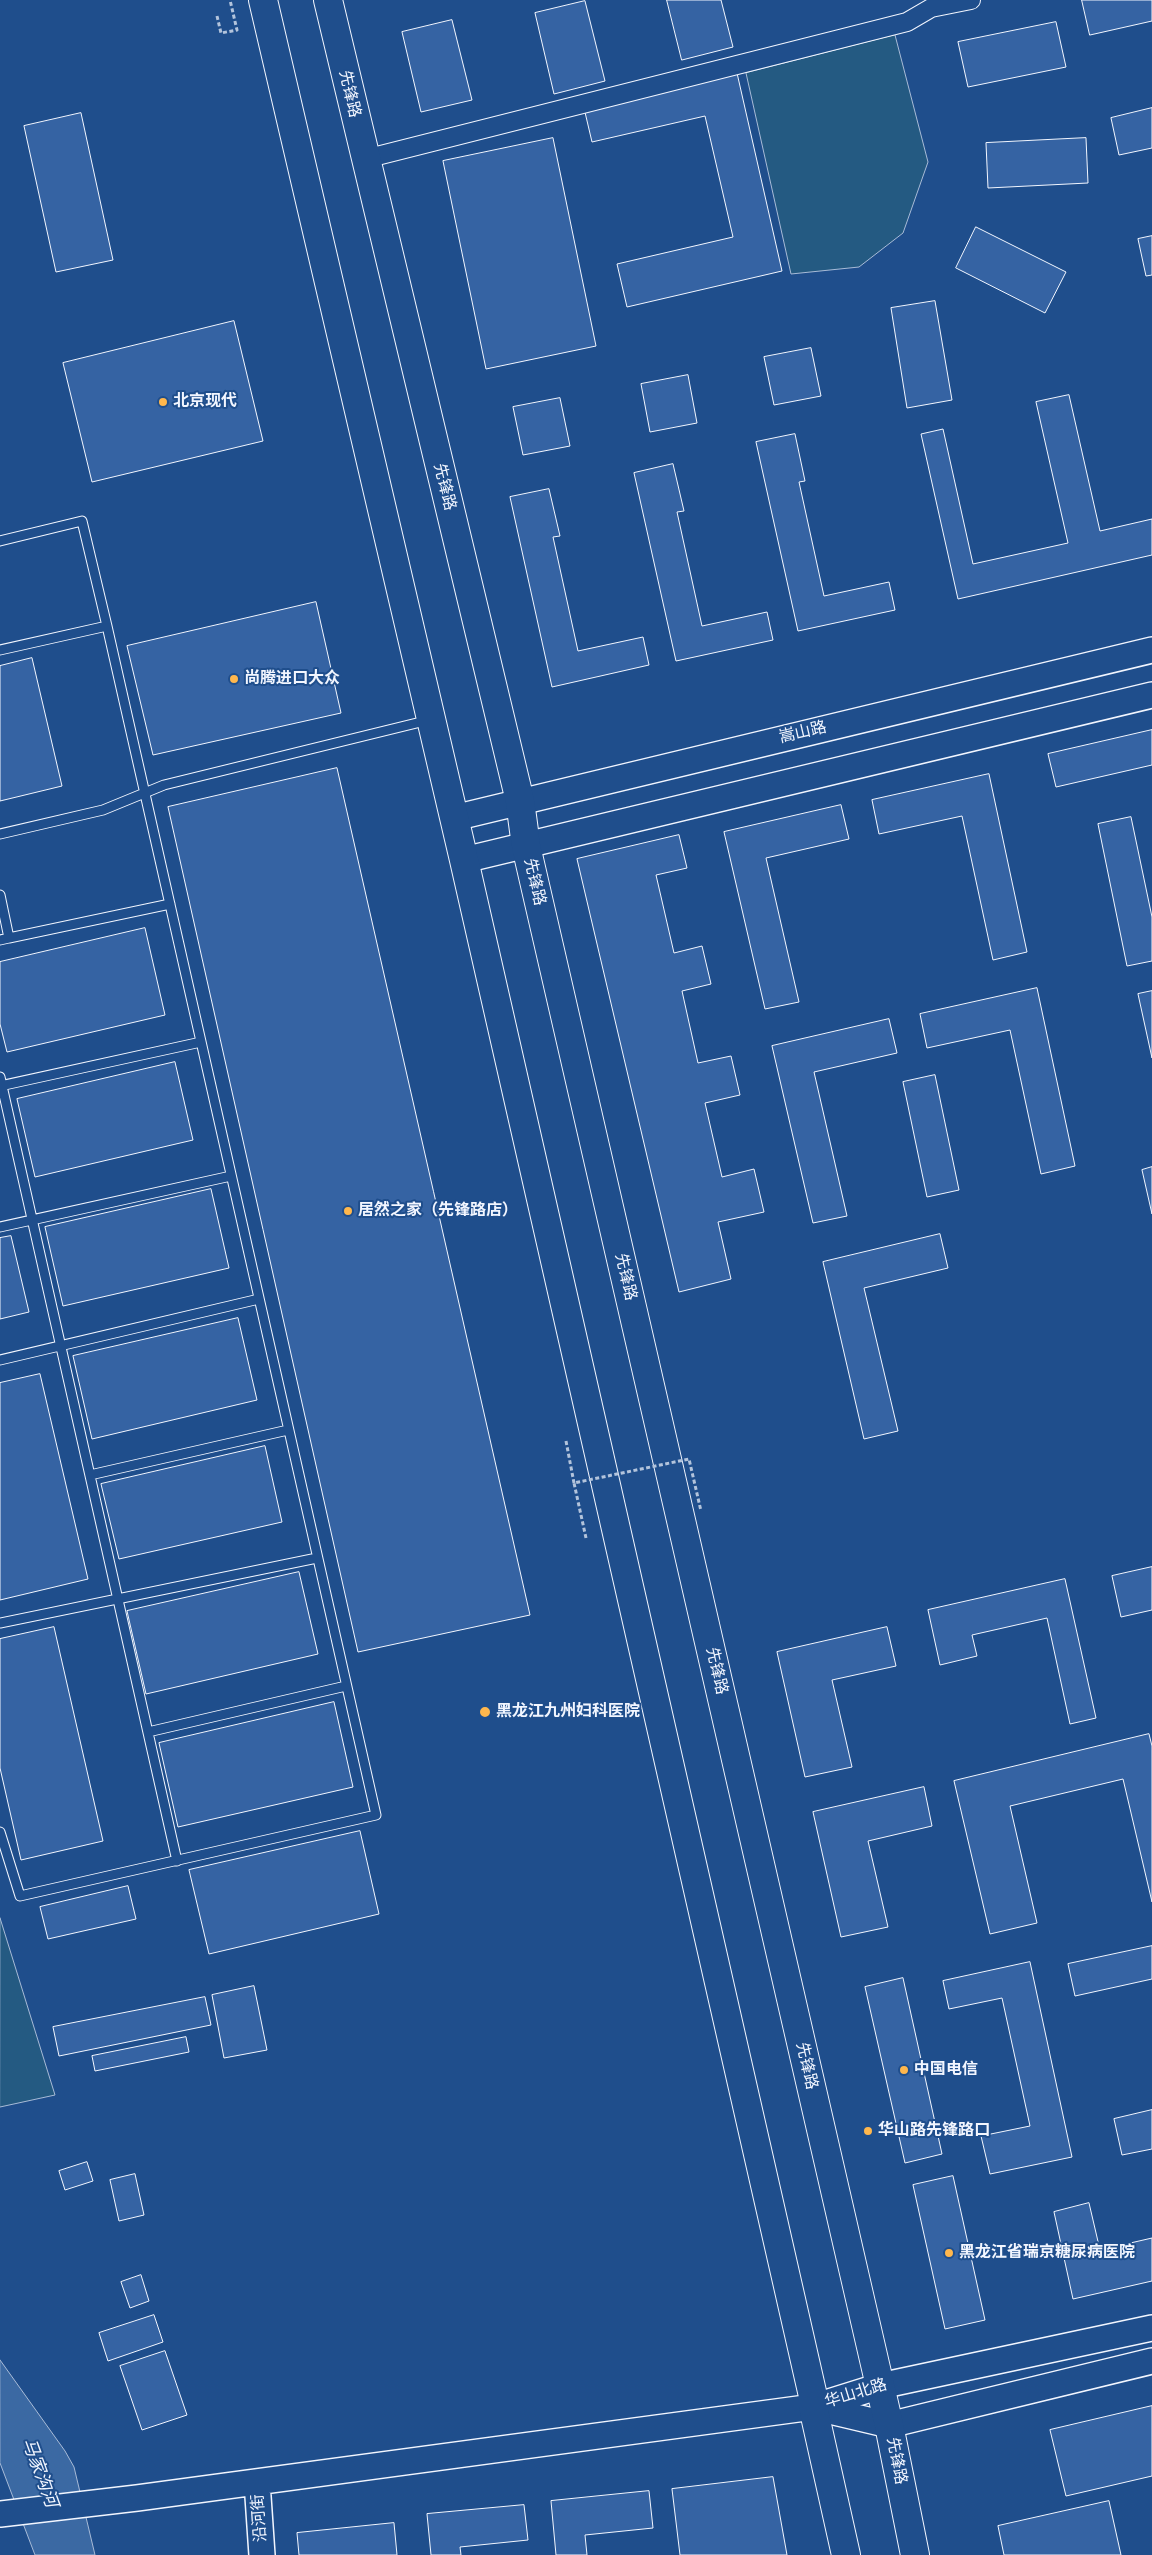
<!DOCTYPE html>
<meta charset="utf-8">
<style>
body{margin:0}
canvas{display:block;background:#1f4e8c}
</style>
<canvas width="1152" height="2555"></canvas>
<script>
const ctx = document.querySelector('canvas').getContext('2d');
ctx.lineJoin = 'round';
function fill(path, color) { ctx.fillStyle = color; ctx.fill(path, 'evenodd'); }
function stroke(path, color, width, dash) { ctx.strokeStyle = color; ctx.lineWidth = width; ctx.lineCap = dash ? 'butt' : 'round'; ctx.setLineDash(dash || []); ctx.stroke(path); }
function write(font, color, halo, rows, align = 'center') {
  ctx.font = font + ' "Sofia Sans Condensed","Noto Sans SC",sans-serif'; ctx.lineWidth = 4; ctx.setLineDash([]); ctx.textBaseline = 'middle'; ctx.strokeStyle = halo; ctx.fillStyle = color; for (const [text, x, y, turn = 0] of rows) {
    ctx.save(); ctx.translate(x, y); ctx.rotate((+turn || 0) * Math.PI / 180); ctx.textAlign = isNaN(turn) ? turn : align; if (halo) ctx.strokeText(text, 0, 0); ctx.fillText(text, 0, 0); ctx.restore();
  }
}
const green = new Path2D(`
 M895,35L928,162L903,233L859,267L791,274L746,73Z
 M0,1918L55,2095L0,2107Z`);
fill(green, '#245a82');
stroke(green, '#a8bbd7', 1);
const water = new Path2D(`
 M0,2360L65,2451L74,2467L95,2555H35L0,2463Z`);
fill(water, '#3b69a3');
stroke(water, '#a8bbd7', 1);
const building = new Path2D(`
 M667,0H721L733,47L682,60Z
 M1082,0H1152V21L1090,35Z
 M585,1L605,81L554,94L535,13Z
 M452,20L472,100L421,112L402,32Z
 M1056,22L1066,67L968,87L958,42Z
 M737,73L782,271L627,307L617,264L733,237L705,116L592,142L584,108Z
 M1152,108V148L1119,155L1111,118Z
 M81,113L113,260L56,272L24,126Z
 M553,138L596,346L486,369L443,161Z
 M1086,138L1088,183L988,188L986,143Z
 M976,227L1066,272L1045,313L956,268Z
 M1152,236V275L1146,276L1138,239Z
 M935,301L952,400L907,408L891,308Z
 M234,321L263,441L92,482L63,363Z
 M811,348L821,396L774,405L764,357Z
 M688,375L697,423L650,432L641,384Z
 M1069,395L1100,531L1152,519V555L958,599L921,434L943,429L973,564L1068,543L1036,402Z
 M560,398L570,446L523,455L513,407Z
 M795,434L805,481L799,482L824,596L889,582L895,610L798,631L756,442Z
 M673,464L684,511L677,512L702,626L767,612L773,640L676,661L634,473Z
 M549,489L560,536L553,537L578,651L643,637L649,665L552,687L510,497Z
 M316,602L341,713L153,755L127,646Z
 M32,658L62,786L0,801V666Z
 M1152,730V765L1056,787L1048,754Z
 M337,768L530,1615L358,1652L168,807Z
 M989,774L1027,952L993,960L962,816L879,834L872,800Z
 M841,805L849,839L766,858L799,1002L765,1009L724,832Z
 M1131,817L1152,917V961L1127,966L1098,824Z
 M679,835L687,868L656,875L674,953L702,946L711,984L682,991L698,1063L731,1056L740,1095L705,1103L722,1177L754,1169L764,1212L718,1222L731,1279L679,1292L577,859Z
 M145,928L165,1015L7,1052L0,1024V962Z
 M1037,988L1075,1166L1041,1174L1010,1030L927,1048L920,1014Z
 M1152,991V1058L1138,994Z
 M889,1019L897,1053L814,1072L847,1216L813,1223L772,1046Z
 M175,1062L193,1140L35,1177L17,1099Z
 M935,1075L959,1190L927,1197L903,1082Z
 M1152,1167V1214L1142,1170Z
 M211,1189L229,1268L63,1306L45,1227Z
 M940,1234L948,1268L864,1288L898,1431L864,1439L823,1262Z
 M11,1236L29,1312L0,1319V1238Z
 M238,1318L257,1400L92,1439L73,1356Z
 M40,1374L88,1579L0,1600V1383Z
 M265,1446L282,1522L119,1559L101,1484Z
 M1152,1567V1610L1121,1617L1112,1576Z
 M299,1572L318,1654L146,1694L127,1611Z
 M1065,1579L1096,1718L1070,1724L1047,1618L972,1635L977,1656L940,1665L928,1610Z
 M54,1627L103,1841L21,1860L0,1768V1639Z
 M887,1627L896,1666L832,1680L852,1767L805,1777L777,1652Z
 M334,1702L353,1787L178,1827L159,1743Z
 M1149,1734L1152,1746V1902L1123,1779L1010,1806L1037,1923L990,1934L954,1781Z
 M924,1787L932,1826L868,1841L888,1927L841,1937L813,1812Z
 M360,1831L379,1914L209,1954L189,1870Z
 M128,1886L136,1919L48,1939L40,1907Z
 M1152,1946V1979L1075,1996L1068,1964Z
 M1030,1962L1072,2157L990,2174L981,2136L1030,2126L1002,1998L949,2009L943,1981Z
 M903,1978L942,2154L905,2163L865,1987Z
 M254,1986L267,2050L224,2058L212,1995Z
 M205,1997L211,2025L59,2056L53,2027Z
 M186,2037L189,2052L95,2071L92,2056Z
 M1152,2110V2149L1122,2155L1114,2119Z
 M87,2162L93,2181L65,2190L59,2171Z
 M135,2174L144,2215L119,2221L110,2180Z
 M953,2176L985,2320L945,2329L913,2185Z
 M1089,2203L1100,2250L1152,2238V2281L1073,2299L1054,2212Z
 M141,2275L149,2301L130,2308L121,2282Z
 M154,2315L163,2342L108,2361L99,2333Z
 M165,2351L187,2415L142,2430L120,2366Z
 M1152,2406V2476L1066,2496L1050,2430Z
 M773,2477L787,2555H680L672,2489Z
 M649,2491L653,2528L585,2535L587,2555H556L551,2501Z
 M1109,2501L1121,2555H1004L998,2526Z
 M524,2505L528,2540L460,2547L461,2555H431L427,2514Z
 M394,2523L397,2555H299L297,2533Z`);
fill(building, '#3563a3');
stroke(building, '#f2f6ff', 1);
const lane = new Path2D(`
 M0,541L82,521L107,626L376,1815L20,1896L0,1832
 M0,650L107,626
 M0,834L103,810L164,785L429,720
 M0,895L9,938L0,940
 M9,938L170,904
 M0,1077L177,1861
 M0,1086L201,1042
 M0,1227L231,1176
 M0,1360L259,1299
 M90,1475L288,1430
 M0,1623L317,1558
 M148,1732L346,1686`);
const street = new Path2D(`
 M365,159L907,22L931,8L971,0`);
const secondary = new Path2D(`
 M454,818L1152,650
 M464,860L1152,695
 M813,2407L889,2425L1152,2361
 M257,2482L262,2555
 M0,2514L137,2498L813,2407L880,2386L1152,2328`);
const primary = new Path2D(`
 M263,0L464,860L813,2396V2407L846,2555
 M328,0L520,801L526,846L889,2425L915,2555`);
stroke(lane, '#f2f6ff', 11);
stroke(street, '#f2f6ff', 20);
stroke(secondary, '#f2f6ff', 28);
stroke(primary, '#f2f6ff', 30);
stroke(new Path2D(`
 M217,16L221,33L237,30L230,0
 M566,1441L574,1483`), '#b3c4dc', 3, [4, 2.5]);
stroke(lane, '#1f4e8c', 9);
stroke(street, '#1f4e8c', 18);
stroke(secondary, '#1f4e8c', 25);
stroke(primary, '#1f4e8c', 28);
stroke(new Path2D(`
 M586,1538L574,1483L689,1459L701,1511`), '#b3c4dc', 3, [4, 2.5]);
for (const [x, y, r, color] of [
 [163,402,5,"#ffb74d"],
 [234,679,5,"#ffb74d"],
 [348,1211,5,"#ffb74d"],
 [485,1712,6,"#ffb74d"],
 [904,2070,5,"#ffb74d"],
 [868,2131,5,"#ffb74d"],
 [949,2253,5,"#ffb74d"]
]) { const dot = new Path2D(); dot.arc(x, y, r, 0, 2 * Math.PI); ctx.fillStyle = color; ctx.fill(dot); stroke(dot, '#1f4e8c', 2); }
write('16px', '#f2f6ff', '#1f4e8c', [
 ["先锋路",349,94,77],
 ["先锋路",444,487,76],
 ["嵩山路",803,733,-13],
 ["先锋路",534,882,77],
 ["先锋路",625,1277,77],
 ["先锋路",716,1671,77],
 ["先锋路",806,2066,77],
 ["华山北路",856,2394,-17],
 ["先锋路",896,2461,79],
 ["沿河街",260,2518,-94]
]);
write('bold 16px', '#f2f6ff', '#1f4e8c', [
 ["北京现代",173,402],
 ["尚腾进口大众",244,679],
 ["居然之家（先锋路店）",358,1211],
 ["黑龙江九州妇科医院",496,1712],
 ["中国电信",914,2070],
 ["华山路先锋路口",878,2131],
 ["黑龙江省瑞京糖尿病医院",959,2253]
], 'left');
write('italic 18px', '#f2f6ff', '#1f4e8c', [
 ["马家沟河",39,2473,70]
]);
</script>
